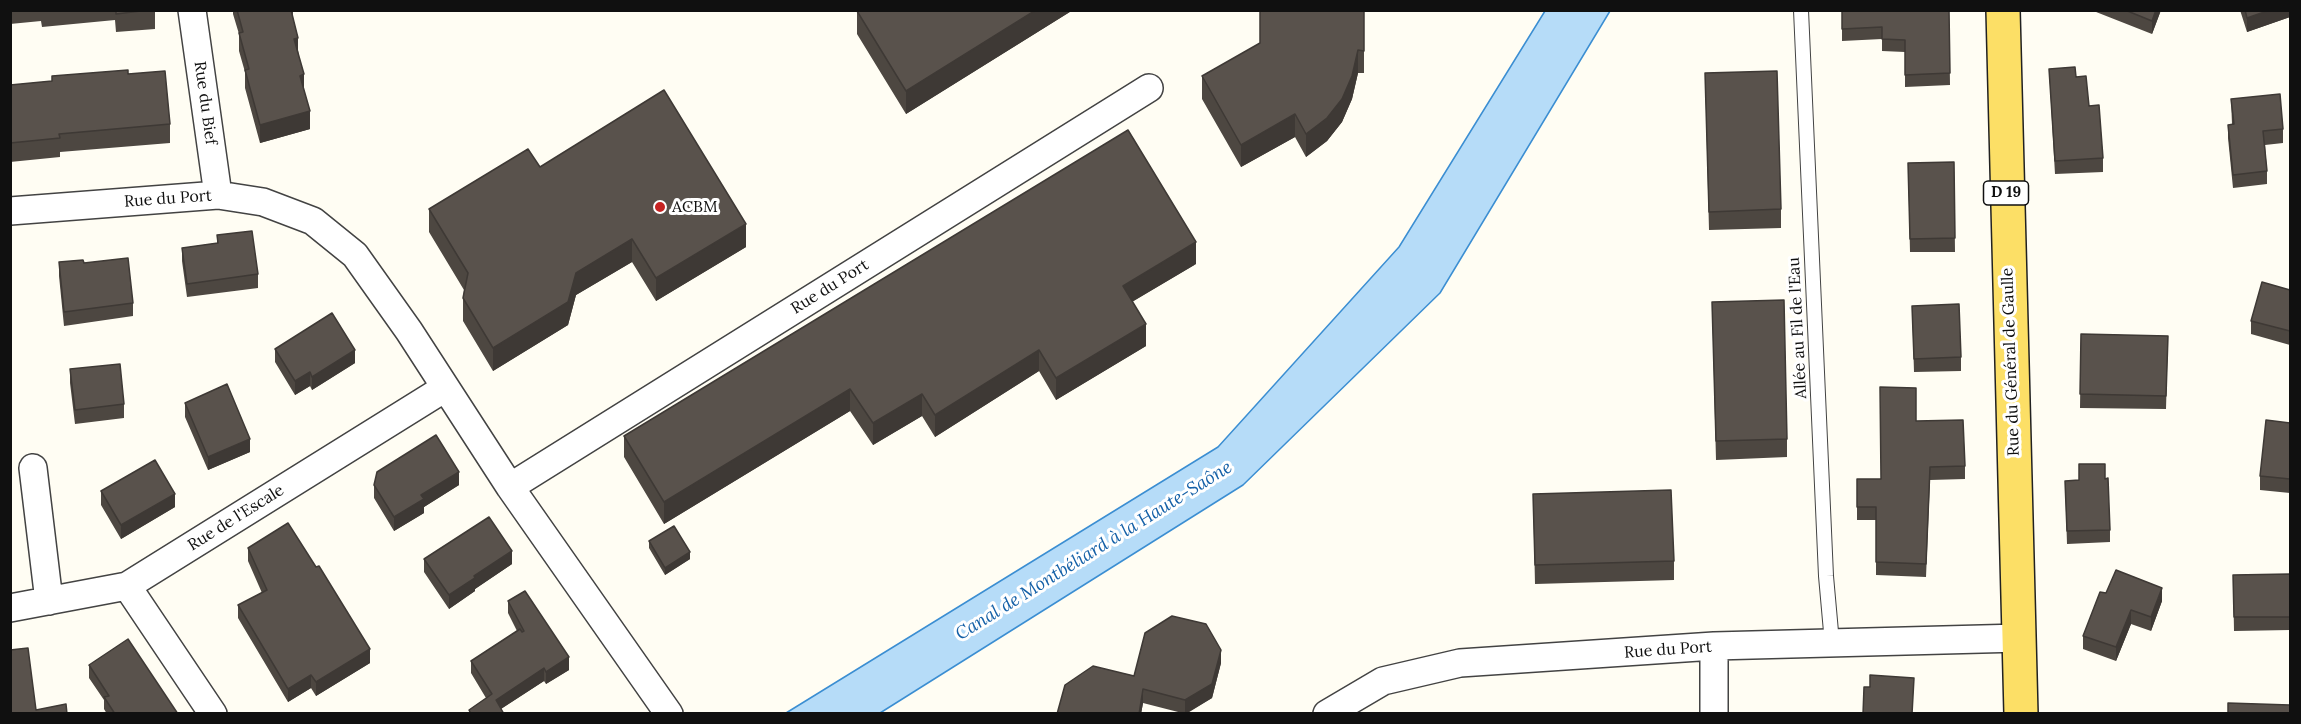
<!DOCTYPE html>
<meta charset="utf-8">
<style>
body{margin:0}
#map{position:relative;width:2301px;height:724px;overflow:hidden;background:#fffdf3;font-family:Lora,serif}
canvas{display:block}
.frame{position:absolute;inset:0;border:12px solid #101010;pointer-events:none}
</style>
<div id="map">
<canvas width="2301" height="724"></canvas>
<div class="frame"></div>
</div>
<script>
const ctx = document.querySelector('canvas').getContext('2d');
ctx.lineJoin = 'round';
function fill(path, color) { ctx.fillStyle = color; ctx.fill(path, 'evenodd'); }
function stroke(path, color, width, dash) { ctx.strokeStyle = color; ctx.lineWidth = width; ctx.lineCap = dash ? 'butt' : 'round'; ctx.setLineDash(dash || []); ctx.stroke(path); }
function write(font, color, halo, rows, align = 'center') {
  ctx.font = font + ' Lora,serif'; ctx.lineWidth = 6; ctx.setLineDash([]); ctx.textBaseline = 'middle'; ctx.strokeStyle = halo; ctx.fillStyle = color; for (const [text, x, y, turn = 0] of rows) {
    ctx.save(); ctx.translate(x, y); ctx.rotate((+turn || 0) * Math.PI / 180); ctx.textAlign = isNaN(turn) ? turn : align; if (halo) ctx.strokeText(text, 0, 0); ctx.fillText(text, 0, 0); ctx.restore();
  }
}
const water = new Path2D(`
 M1545,11H1610L1440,293L1243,485L880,713H786L1218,447L1399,247Z`);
fill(water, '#b6dcf8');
stroke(water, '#3b8ed2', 1.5);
const lane = new Path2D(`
 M1801,10L1826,576L1832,643`);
const street = new Path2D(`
 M192,10L218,195
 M10,211L218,195L263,202L313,221L355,255L409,331L510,487L669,714
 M33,468L49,601
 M510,487L1149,88
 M127,586L213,714
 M10,608L127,586L445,388
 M1327,714L1383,681L1460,663L1714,646L2020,638
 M1714,714V646`);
const primary = new Path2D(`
 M2003,10L2021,714`);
stroke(lane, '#434343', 16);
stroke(street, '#434343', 30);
stroke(primary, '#212121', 36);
stroke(lane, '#fff', 14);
stroke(street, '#fff', 27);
stroke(primary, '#fcdf66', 33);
fill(new Path2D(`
 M10,10H155V29L116,32L115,20L42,27L41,21L10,24Z
 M233,10H293V17L310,129L260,143L245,88V72L239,51V34L233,14Z
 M858,10H1073L906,114L857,34V11Z
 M1364,10V73H1358L1352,99L1342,122L1327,141L1306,157L1295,137L1241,167L1202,99V76Z
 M1842,10H1949L1950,85L1905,87V52L1882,51V39L1842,41Z
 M2091,10H2161L2152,34Z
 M2240,10H2290V17L2247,32Z
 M2049,69L2076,77L2103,158V172L2055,174Z
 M1705,73L1781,209V228L1709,230Z
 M128,74L170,124V143L60,152V157L10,162V85Z
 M2231,99L2283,129V143L2265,145L2267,171V184L2233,188L2228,138V125L2232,124Z
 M1954,162L1955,252H1910L1908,163Z
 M540,167L746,247L656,301L632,262L576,295L568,325L493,371L463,321V298L464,290L429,232V209Z
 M217,235L258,274V288L187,297L182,261V248L217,243Z
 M59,262L84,263L133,303V316L64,326L59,276Z
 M1196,264L1132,302L1146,346L1056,400L1039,371L935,437L922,416L873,445L850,411L664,524L624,457V436Z
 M2290,290V345L2251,334V321Z
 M1712,302L1787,439V457L1716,460Z
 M1912,306L1961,357V371L1914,372Z
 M2081,334L2168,336L2166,409L2080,408Z
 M275,349L355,363L312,390L310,386L295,395L275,362Z
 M70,369L124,404V418L75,424L70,383Z
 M185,403L250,452L208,470L185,417Z
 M1916,421L1965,466V479L1930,480L1926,577L1876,575V520H1857V479H1881Z
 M2290,423V493L2260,490V476Z
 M2105,479L2110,530V542L2067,544L2065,481Z
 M374,485H459L424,507V513L394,531L374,498Z
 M101,491L175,507L121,539L101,505Z
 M1533,494L1674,561V580L1535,584Z
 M649,541L690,559L665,575L649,548Z
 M248,548L370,663L316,696L311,688L288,702L238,618V605L262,593L248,561Z
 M424,559L512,564L475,589V591L449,609L424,572Z
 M2290,574V630L2234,631L2233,575Z
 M2106,593L2162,601L2151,631L2131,624L2116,661L2083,649V636Z
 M508,601L569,670L546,684L544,681L501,709L504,714H469V710L486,698L471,673V661L517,631L508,613Z
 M1221,663L1212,698L1186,714L1143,703L1141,714H1057L1134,676Z
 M89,665L178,714H107L104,709V700L89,678Z`), '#4d4741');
fill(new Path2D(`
 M1036,10H1073L906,114V91Z
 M2156,10H2161L2152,34V21Z
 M2270,10H2290V17L2247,32V18Z
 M298,38V55L294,39Z
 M1358,50V73L1352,99L1342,122L1327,141L1306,157V134Z
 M304,74V92L300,76Z
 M310,111V129L260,143V125Z
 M1295,114V137L1241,167V145Z
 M746,224V247L656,301V278Z
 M632,239V262L576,295L568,325L493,371V348L576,273Z
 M1196,242V264L1123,307V286Z
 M1146,324V346L1056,400V378Z
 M355,350V363L312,390V377Z
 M1039,350V371L935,437V415Z
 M310,372V386L295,395V381Z
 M850,389V411L664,524V502Z
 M922,394V416L873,445V423Z
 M250,439V452L208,470V457Z
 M459,472V485L424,507V513L394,531V517L421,495Z
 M175,494V507L121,539V525Z
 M512,551V564L475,589V591L449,609V595L474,576Z
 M690,552V559L665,575V568Z
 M2162,588V601L2151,631V617Z
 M2131,610V624L2116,661V647Z
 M370,649V663L316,696V682Z
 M1221,650V663L1212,698L1185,714V700Z
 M569,657V670L546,684V672Z
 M544,668V681L496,712V700Z
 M311,675V688L288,702V689Z
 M1143,689V703L1141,714H1139Z`), '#3e3935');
const building = new Path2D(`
 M116,10H149L116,14Z
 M237,10H291L298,38L294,39L304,74L300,76L310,111L260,125L245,70L249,69L239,33L243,32Z
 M858,10H1036L906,91L857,11Z
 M1260,10H1364V51L1358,50L1352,76L1342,99L1327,118L1306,134L1295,114L1241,145L1202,76L1260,43Z
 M1842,10H1949L1950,73L1905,75V40L1882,39V27L1842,29Z
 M2125,10H2156L2152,21Z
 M2245,10H2270L2247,18Z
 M2075,67L2076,77L2086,76L2089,106L2099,105L2103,158L2055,161L2049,69Z
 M128,70V74L165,71L170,124L59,134L60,138L10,143V85L52,81V76Z
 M1777,71L1781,209L1709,212L1705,73Z
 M664,90L746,224L656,278L632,239L576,273L568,302L493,348L463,298L468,273L429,209L528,149L540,167Z
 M2280,94L2283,129L2263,131L2267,171L2233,175L2228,125L2234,124L2231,99Z
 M1128,130L1196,242L1123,286L1146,324L1056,378L1039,350L935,415L922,394L873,423L850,389L664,502L624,436Z
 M1954,162L1955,238L1910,239L1908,163Z
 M252,231L258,274L187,284L182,248L218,243L217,235Z
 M128,258L133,303L64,312L59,262L83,260L84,263Z
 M2262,282L2290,290V331L2251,321Z
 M1784,300L1787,439L1716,441L1712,302Z
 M1959,304L1961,357L1914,359L1912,306Z
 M332,313L355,350L312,377L310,372L295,381L275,349Z
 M2081,334L2168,336L2166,396L2080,394Z
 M120,364L124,404L75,410L70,369Z
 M227,384L250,439L208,457L185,403Z
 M1880,387L1916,388V421L1963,420L1965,466L1930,467L1926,564L1876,562V507H1857V479H1881Z
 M2266,420L2290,423V479L2260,476Z
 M436,435L459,472L421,495L424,499L394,517L374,485L377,472Z
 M155,460L175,494L121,525L101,491Z
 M2079,464H2105V479L2108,478L2110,530L2067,531L2065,481L2079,480Z
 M1671,490L1674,561L1535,565L1533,494Z
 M489,517L512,551L474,576L475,578L449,595L424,559Z
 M288,523L316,567L319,566L370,649L316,682L311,675L288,689L238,605L267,590L248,548Z
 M674,526L690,552L665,568L649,541Z
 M2116,570L2162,588L2151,617L2131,610L2116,647L2083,636L2100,592L2106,593Z
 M2290,574V617H2234L2233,575Z
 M525,591L569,657L546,672L544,668L496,700L504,714H471L469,710L492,694L471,661L520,629L522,632L524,631L508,601Z
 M1172,616L1206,624L1221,650L1212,684L1185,700L1143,689L1139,714H1057L1065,685L1093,666L1134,676L1145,633Z
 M128,639L178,714H115L104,697L109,696L89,665Z
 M28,648L36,710L66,704L67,714H10V650Z
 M1870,675L1914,678L1912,714H1863L1864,687H1870Z
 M2228,703L2290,705V714H2228Z`);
fill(building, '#59524c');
stroke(building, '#3e3935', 1.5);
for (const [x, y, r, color] of [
 [660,207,6,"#c62322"]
]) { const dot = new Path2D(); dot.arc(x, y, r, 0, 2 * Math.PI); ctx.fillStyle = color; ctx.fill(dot); stroke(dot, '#fff', 2); }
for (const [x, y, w] of [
 [2006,193,45]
]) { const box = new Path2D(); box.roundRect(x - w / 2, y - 12, w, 24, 4.5); ctx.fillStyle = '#fff'; ctx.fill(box); stroke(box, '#101010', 1.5); }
write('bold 15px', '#101010', null, [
 ["D 19",2006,193]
]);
write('16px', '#101010', '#fff', [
 ["Rue du Bief",205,103,82],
 ["Rue du Port",168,199,-4],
 ["Rue du Port",830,287,-32],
 ["Allée au Fil de l'Eau",1798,328,-93],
 ["Rue du Général de Gaulle",2011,362,-92],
 ["Rue de l'Escale",236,518,-32],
 ["Rue du Port",1668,650,-4]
]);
write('16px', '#101010', '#fff', [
 ["ACBM",672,207]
], 'left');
write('italic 18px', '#1460a7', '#fff', [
 ["Canal de Montbéliard à la Haute-Saône",1094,551,-32]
]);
</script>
